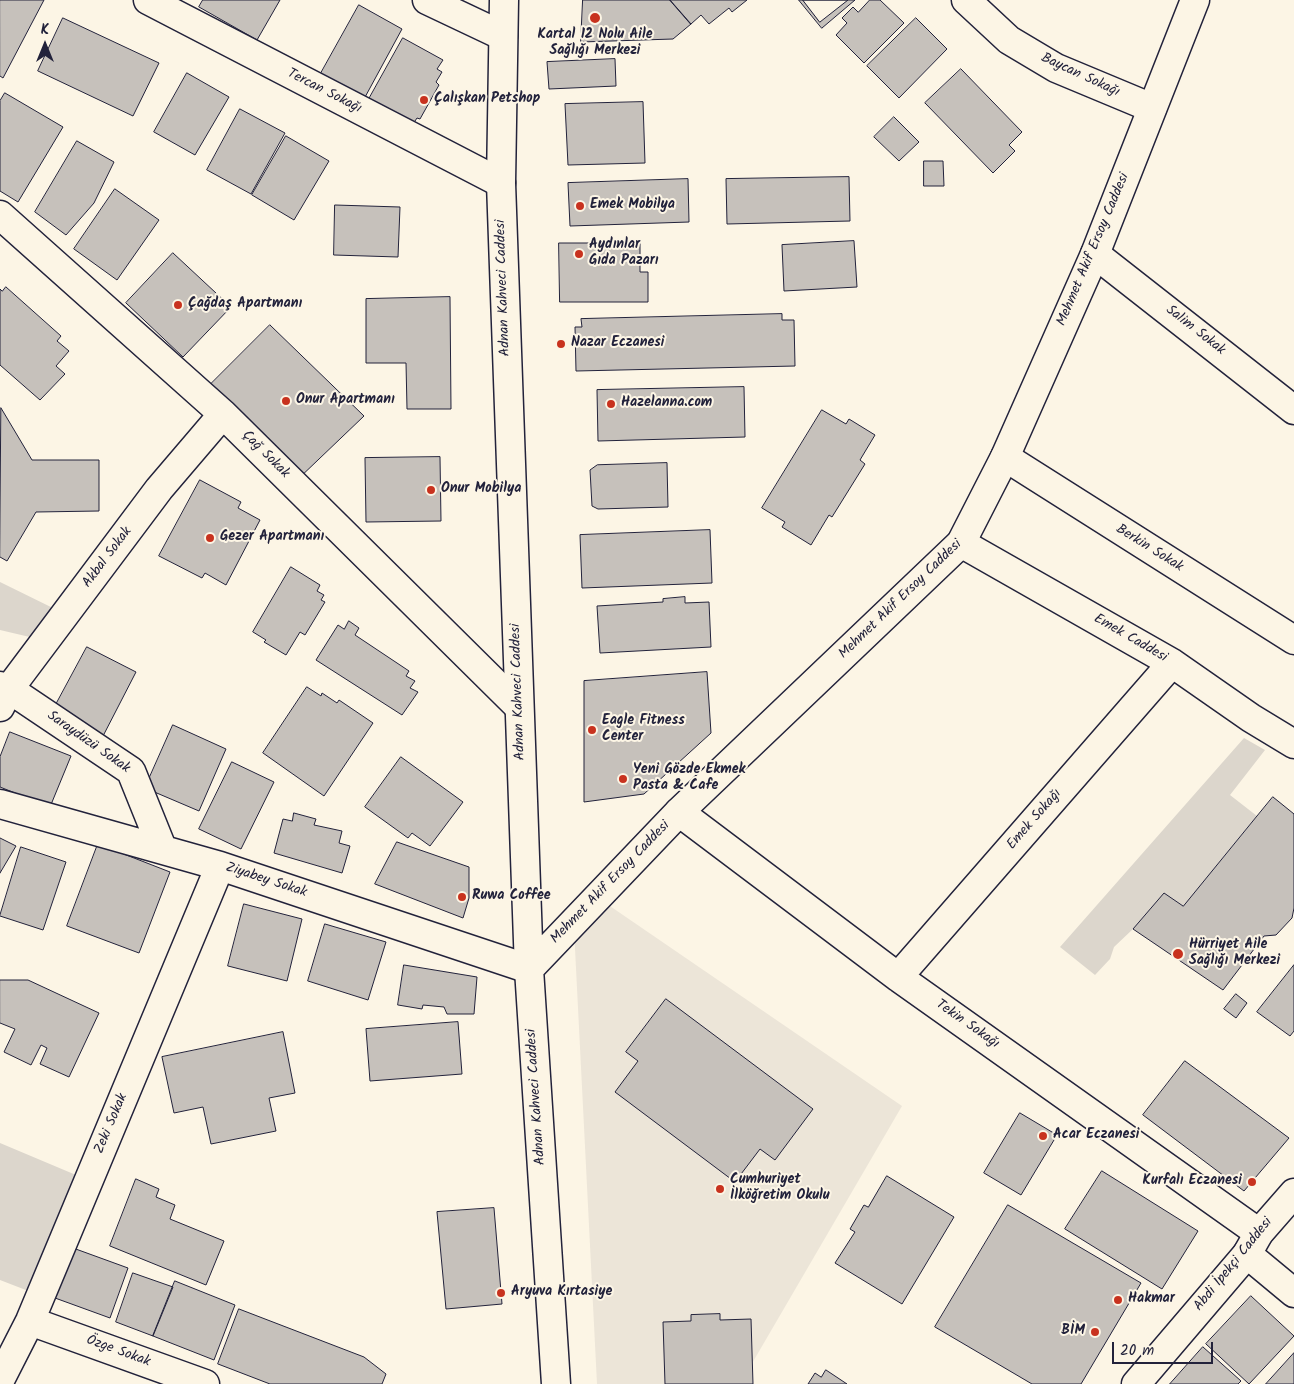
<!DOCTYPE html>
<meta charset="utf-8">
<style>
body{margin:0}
#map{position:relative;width:1294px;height:1384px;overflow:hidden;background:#fcf5e5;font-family:Kalam,sans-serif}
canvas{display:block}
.north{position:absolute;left:20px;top:20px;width:50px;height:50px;-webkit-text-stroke:4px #fcf5e5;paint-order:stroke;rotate:0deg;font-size:14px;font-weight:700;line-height:20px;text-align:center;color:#22223b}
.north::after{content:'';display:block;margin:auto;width:18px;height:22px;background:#22223b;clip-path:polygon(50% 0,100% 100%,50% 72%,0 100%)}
.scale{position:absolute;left:1112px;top:1342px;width:101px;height:22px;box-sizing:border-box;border:2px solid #22223b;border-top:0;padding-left:6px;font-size:15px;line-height:18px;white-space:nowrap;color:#22223b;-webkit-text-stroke:4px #fcf5e5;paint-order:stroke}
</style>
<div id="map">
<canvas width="1294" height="1384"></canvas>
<div class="north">K</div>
<div class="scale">20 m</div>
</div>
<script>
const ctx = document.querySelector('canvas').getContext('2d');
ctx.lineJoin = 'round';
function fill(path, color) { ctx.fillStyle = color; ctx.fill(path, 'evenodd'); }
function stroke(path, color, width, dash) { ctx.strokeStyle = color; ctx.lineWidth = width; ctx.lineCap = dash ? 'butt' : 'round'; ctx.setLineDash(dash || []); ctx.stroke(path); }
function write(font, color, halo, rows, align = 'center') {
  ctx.font = font + ' Kalam,sans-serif'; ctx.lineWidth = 4; ctx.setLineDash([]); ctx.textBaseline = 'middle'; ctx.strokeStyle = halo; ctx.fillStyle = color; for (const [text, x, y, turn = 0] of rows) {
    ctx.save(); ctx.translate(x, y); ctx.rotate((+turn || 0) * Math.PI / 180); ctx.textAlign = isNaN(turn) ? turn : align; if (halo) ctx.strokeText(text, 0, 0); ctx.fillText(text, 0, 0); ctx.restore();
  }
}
fill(new Path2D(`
 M604,902L902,1106L740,1384H597L573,909Z`), '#ece5d8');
fill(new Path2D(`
 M0,582L59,611L34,638L0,630Z
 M1244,738L1265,750L1230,795L1257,816L1183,906L1164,894L1133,929L1114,947L1110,959L1095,975L1060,947Z
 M0,1143L76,1175L31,1292L0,1280Z`), '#dcd6cc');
const building = new Path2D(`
 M0,0H44L3,78L0,76Z
 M203,0H280L257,40L199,7Z
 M583,0H670L691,24L673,39L581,42Z
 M670,0H747L732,12L729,8L709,24L701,15L691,24Z
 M799,0H855L822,28Z
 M803,0H848L820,22Z
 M870,0H880L904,23L864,63L836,35L847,23L842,18L853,7L858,12Z
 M359,5L402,29L364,99L320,75Z
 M63,18L159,63L133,116L38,71Z
 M916,18L947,49L899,98L867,66Z
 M403,38L443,60L437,69L442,72L436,82L439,85L420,119L417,118L413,124L369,99Z
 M615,59L616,86L549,89L547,62Z
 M961,69L1022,132L1009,145L1015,151L993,173L925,103Z
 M187,73L229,97L195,155L154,132Z
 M5,93L63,127L18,202L0,191V101Z
 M643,102L645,163L568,165L565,104Z
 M240,109L285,133L251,194L207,170Z
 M894,117L919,142L899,161L874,137Z
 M286,136L329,161L294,220L252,195Z
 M77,141L114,162L94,203L66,235L35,212Z
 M924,161H943L944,186H924Z
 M849,177L850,221L727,224L726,179Z
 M688,179L689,222L570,226L568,183Z
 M115,189L159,220L117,280L74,249Z
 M335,205L400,207L398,257L334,255Z
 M854,241L857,287L784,291L782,245Z
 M559,243H640V272H648V302H560Z
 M173,253L231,307L183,357L126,303Z
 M6,287L61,336L57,341L69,351L56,366L65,374L40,400L0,365V289L2,291Z
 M450,297L451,409H407L406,363H366V299Z
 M782,314V320H794L795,366L576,371L575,327H582L581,319Z
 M270,325L364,416L296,481L209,386Z
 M744,387L745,437L598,441L597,390Z
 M1,408L32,460H99V511L36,512L7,561L0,557Z
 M822,410L846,424L849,419L875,435L860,460L865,464L832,517L829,515L811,545L782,527L785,522L762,508Z
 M440,457L441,521L366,522L365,458Z
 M667,463L668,507L598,509L592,506L590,470L597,465Z
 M200,480L241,502L238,508L260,520L226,585L205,573L202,578L159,556Z
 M710,530L712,583L582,588L580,535Z
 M291,567L320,585L317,591L324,595L321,600L325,602L305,635L300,632L286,655L264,642L266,640L253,632Z
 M685,597V603L709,602L711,647L600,653L597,606L663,602V599Z
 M349,621L359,628L355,635L409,671L406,676L415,681L410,688L418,692L402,715L316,660L338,625L344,629Z
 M87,647L136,672L102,738L52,712Z
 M707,672L711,733L644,794L584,802V681Z
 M307,687L321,696L322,693L337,703L339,700L373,723L324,796L263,753Z
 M173,725L226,749L199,811L145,788Z
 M10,732L71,756L50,807L0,787V757Z
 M401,757L463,802L430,846L412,833L408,838L365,807Z
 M232,762L274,782L241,849L199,829Z
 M1273,797L1294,814V908L1292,918L1276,935L1264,936L1223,990L1133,929L1164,893L1183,906Z
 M294,813L316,819L314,825L342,831L339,843L350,846L342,873L274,853L283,819L292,821Z
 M0,838L16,846L0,873Z
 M397,842L469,867V898L463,918L375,884Z
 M98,844L170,872L139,953L67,926Z
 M21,847L66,862L43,930L0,916Z
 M244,904L302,919L287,981L228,966Z
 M325,924L386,942L368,1000L308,981Z
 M404,965L477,977L474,1014H447L444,1007L423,1005L422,1009L398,1005Z
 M1294,965V1031L1290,1036L1257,1012Z
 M0,980H28L99,1013L69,1077L40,1064L47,1048L41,1045L31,1065L4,1052L15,1029L0,1023Z
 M1236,994L1247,1003L1236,1018L1224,1009Z
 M666,999L813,1109L775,1160L760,1149L735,1182L615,1092L638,1061L626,1052Z
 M458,1022L462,1074L370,1081L366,1029Z
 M283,1032L295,1093L269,1098L276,1131L211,1144L203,1107L174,1113L162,1057Z
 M1185,1061L1289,1138L1244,1191L1143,1115Z
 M1020,1113L1057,1135L1021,1195L984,1173Z
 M1102,1171L1198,1231L1162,1289L1065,1229Z
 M887,1176L954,1217L902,1304L835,1263L855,1232L850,1229L864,1205L868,1207Z
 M136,1179L159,1189L156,1197L175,1205L170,1219L224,1241L206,1285L110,1246Z
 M1008,1205L1141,1283L1081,1384H1032L935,1327Z
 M494,1208L502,1304L446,1309L437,1212Z
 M73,1248L128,1268L110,1318L55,1298Z
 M133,1273L173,1287L153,1336L116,1322Z
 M175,1281L235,1305L214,1360L153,1336Z
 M1251,1296L1294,1336L1249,1384L1206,1344Z
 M239,1309L364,1357L386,1374L382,1384H270L218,1364Z
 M720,1314V1320L751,1319L753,1384H665L663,1322L691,1321V1315Z
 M1203,1347L1241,1381L1238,1384H1170Z
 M1294,1353V1384H1266Z
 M826,1370L847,1384H808L815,1373L821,1377Z`);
fill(building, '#c6c1bb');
stroke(building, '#22223b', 1);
const street = new Path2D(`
 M148,0L501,183
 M427,0L503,36
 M966,0L1009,40L1056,68L1152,108
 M0,215L223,414L519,707
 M1095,254L1294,410
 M1005,457L1294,640
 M961,543L1172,663L1251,718L1294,744
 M0,686L9,689L131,771L162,848
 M0,707L9,689L159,489L223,414
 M0,804L220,866L529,969
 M679,812L898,977L1259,1233
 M898,977L1172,663
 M1247,1254L1294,1293
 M30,1321L205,1384
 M0,1380L30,1321L220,866`);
const secondary = new Path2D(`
 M504,0L501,183L529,969L556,1384
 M529,969L679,812L961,543L1005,457L1095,254L1195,0
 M1136,1384L1247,1254L1259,1233L1294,1193`);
stroke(street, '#22223b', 31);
stroke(secondary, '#22223b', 31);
stroke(street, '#fcf5e5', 28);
stroke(secondary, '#fcf5e5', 28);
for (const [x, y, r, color] of [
 [595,18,6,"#c8321e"],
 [424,100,5,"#c8321e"],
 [580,206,5,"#c8321e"],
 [579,254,5,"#c8321e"],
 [178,305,5,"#c8321e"],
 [561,344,5,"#c8321e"],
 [286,401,5,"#c8321e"],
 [611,404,5,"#c8321e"],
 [431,490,5,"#c8321e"],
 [210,538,5,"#c8321e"],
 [592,730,5,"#c8321e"],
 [623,779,5,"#c8321e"],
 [462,897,5,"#c8321e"],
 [1178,954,6,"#c8321e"],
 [1043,1136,5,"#c8321e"],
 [1252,1182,5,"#c8321e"],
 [720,1189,5,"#c8321e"],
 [501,1293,5,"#c8321e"],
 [1118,1300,5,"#c8321e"],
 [1095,1332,5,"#c8321e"]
]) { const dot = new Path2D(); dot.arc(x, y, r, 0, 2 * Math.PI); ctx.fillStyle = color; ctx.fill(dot); stroke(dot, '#fcf5e5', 2); }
write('bold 14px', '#22223b', '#fcf5e5', [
 ["Kartal 12 Nolu Aile",595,36,"center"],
 ["Sağlığı Merkezi",595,52,"center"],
 ["Çalışkan Petshop",434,100],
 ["Emek Mobilya",590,206],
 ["Aydınlar",589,246],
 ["Gıda Pazarı",589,262],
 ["Çağdaş Apartmanı",188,305],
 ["Nazar Eczanesi",571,344],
 ["Onur Apartmanı",296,401],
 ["Hazelanna.com",621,404],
 ["Onur Mobilya",441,490],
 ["Gezer Apartmanı",220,538],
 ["Eagle Fitness",602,722],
 ["Center",602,738],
 ["Yeni Gözde Ekmek",633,771],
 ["Pasta & Cafe",633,787],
 ["Ruwa Coffee",472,897],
 ["Hürriyet Aile",1189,946],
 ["Sağlığı Merkezi",1189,962],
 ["Acar Eczanesi",1053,1136],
 ["Cumhuriyet",730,1181],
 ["İlköğretim Okulu",730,1197],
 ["Kurfalı Eczanesi",1242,1182,"right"],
 ["Aryuva Kırtasiye",511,1293],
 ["Hakmar",1128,1300],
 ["BİM",1085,1332,"right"]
], 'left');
write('14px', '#22223b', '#fcf5e5', [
 ["Baycan Sokağı",1080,76,25],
 ["Tercan Sokağı",324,92,27],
 ["Mehmet Akif Ersoy Caddesi",1094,250,-67],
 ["Adnan Kahveci Caddesi",504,288,-92],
 ["Salim Sokak",1195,331,38],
 ["Çağ Sokak",265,455,45],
 ["Berkin Sokak",1149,549,32],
 ["Akbal Sokak",108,558,-53],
 ["Mehmet Akif Ersoy Caddesi",901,600,-44],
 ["Emek Caddesi",1130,639,30],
 ["Adnan Kahveci Caddesi",519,692,-92],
 ["Saraydüzü Sokak",88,743,35],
 ["Emek Sokağı",1035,820,-49],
 ["Ziyabey Sokak",266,881,18],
 ["Mehmet Akif Ersoy Caddesi",611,883,-46],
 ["Tekin Sokağı",967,1025,35],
 ["Adnan Kahveci Caddesi",537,1097,-94],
 ["Zeki Sokak",112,1124,-67],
 ["Abdi İpekçi Caddesi",1234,1265,-51],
 ["Özge Sokak",118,1352,20]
]);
</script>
